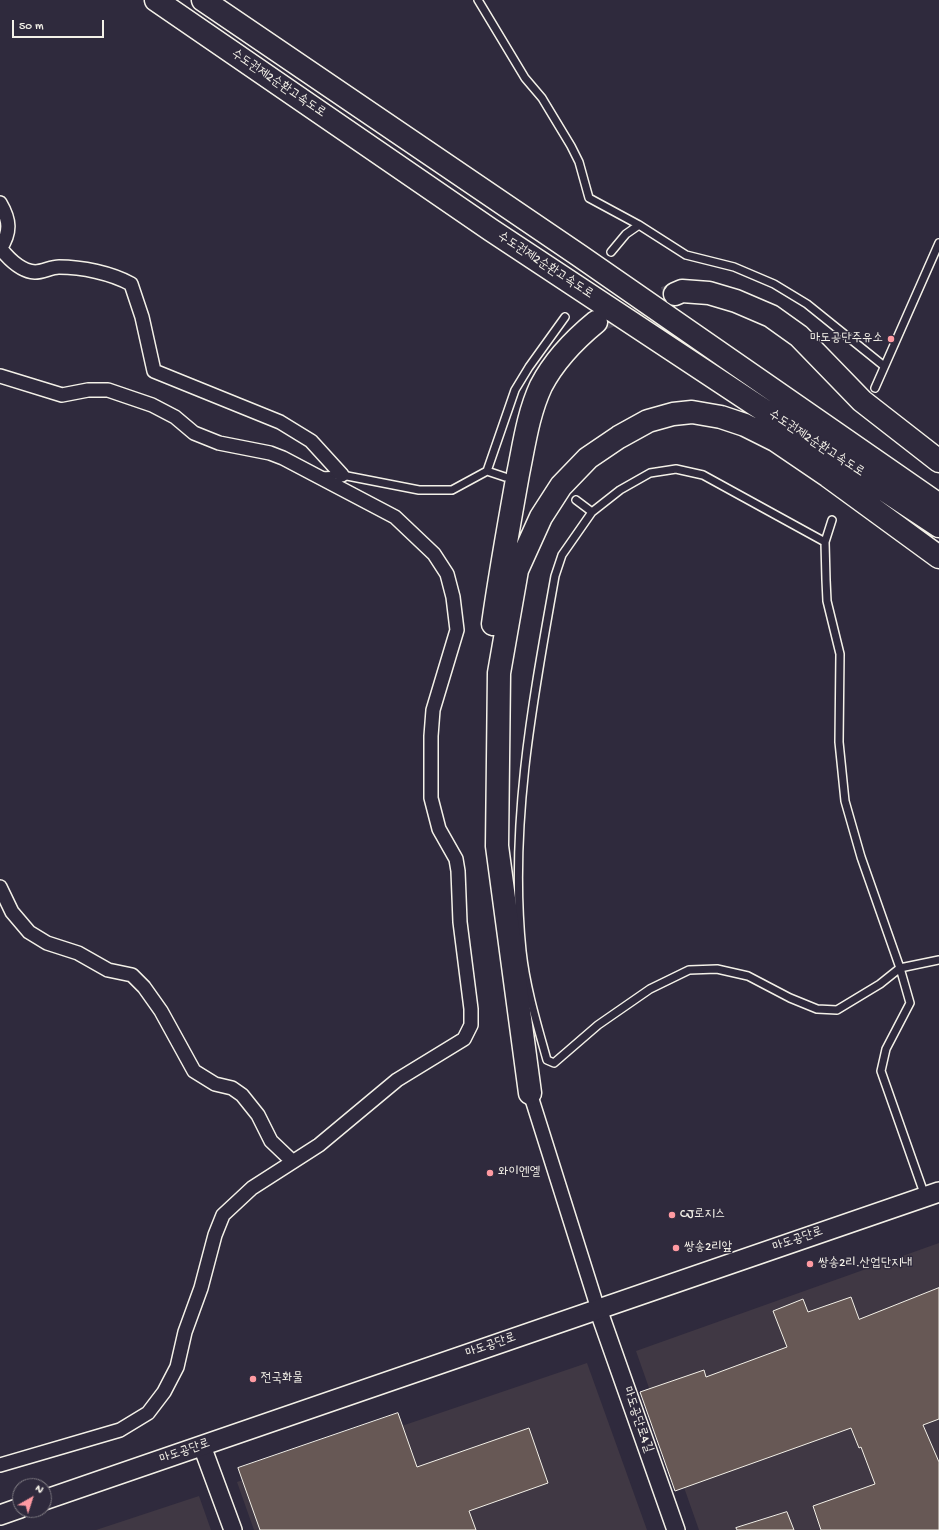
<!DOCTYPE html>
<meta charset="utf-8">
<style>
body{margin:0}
#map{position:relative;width:939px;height:1530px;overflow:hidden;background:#2f2a3d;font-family:"Gochi Hand",sans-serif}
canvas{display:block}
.north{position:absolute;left:12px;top:1478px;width:40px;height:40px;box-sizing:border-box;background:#2f2a3d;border:1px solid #7e7a81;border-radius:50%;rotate:39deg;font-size:11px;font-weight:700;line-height:16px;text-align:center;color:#f4f1e8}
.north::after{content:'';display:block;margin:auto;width:14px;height:18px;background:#ff9aa2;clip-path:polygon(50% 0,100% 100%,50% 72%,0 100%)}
.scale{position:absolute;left:12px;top:20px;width:92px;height:18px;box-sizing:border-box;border:2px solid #f4f1e8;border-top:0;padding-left:5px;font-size:12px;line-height:14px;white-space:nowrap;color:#f4f1e8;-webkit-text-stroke:3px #2f2a3d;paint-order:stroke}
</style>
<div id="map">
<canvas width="939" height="1530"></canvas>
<div class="north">N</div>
<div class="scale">50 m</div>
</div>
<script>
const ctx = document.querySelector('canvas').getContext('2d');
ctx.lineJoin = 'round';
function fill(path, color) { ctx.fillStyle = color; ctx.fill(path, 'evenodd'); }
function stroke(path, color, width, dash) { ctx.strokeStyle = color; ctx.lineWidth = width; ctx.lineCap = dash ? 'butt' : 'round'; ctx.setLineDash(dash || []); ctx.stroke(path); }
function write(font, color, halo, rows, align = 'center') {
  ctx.font = font + ' "Gochi Hand","Poor Story",sans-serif'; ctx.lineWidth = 3; ctx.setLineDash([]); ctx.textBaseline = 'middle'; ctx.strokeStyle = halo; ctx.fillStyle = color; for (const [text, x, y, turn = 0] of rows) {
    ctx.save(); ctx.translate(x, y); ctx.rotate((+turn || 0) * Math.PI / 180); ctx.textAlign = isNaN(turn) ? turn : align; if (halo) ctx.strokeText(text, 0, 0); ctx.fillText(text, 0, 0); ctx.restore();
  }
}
fill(new Path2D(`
 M939,1243V1530H699L636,1351Z
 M587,1363L647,1530H254L237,1482Z
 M199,1496L211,1530H96Z`), '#403844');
const building = new Path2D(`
 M939,1288V1419L923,1425L939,1462V1530H821L813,1506L875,1484L861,1447L859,1448L851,1428L675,1491L640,1392L704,1370L706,1377L787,1347L773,1311L803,1299L808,1312L851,1297L859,1319Z
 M398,1413L417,1467L529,1428L548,1483L469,1511L476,1530H260L238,1468Z
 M787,1512L794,1530H737L736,1528Z`);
fill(building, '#675855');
stroke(building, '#f4f1e8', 1);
stroke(new Path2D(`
 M602,319L675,294`), '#4d4857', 22, [22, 11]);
const service = new Path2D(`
 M478,0L525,78L542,98L571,146L579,162L589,198L639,225L686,255L734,267L774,284L807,304L884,366
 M611,252L626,234L639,225
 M875,388L939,243
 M487,471L515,390L529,367L565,317
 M321,476L342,475L419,490H452L487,471L505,477
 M576,500L592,512
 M832,520L825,542L826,580L827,601L840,654L839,742L845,801L861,857L900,968L910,1003L886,1049L881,1071L925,1196
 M825,542L703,475L676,469L650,473L620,490L592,512L562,555L555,576C533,699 509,826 522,951C526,988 537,1024 547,1060L554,1063L598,1025L650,989L689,970L717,969L748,976L790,998L817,1009L837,1010L880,984L900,968L939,960`);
const minor = new Path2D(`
 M0,203C10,220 11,232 0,249
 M1,249C9,259 21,271 35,272C43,272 51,267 59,267C82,267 111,273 131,284L142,317L154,371L280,422L311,441L342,475
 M0,376L62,395L88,390H108L152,405L175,417L194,433L219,443L270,453L283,458L395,517L434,554L447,574L453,597L457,630L433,710L431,736V798L439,829L456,859L458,871L460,922L471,1009V1025L464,1039L397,1080L319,1145L252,1188L223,1215L215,1235L201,1288L185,1332L177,1367L164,1392L148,1413L120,1430L0,1465
 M0,887L12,912L29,932L47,943L78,953L108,970L132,975L144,987L161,1011L194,1071L215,1084L232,1088L242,1095L258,1115L271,1141L292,1161
 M530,1093L598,1309`);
const tertiary = new Path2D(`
 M598,1309L676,1530
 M202,1446L233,1530`);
const secondary = new Path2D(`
 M44,1500L939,1192
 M0,1515L20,1508`);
const motorway = new Path2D(`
 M156,0L491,230L939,526
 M203,0L580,256L939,505
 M675,294L682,291L709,293L736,301L771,316L799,336L862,401L939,461
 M493,624C500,574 509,524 518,474C524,445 528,414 541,386C554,361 574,340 596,322
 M530,1093L497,846L499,673L517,570L541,517L561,486L588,458L619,437L648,421L673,414L692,412L721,417L745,425L775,440L828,476L939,557`);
stroke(service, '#f4f1e8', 10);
stroke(minor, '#f4f1e8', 16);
stroke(tertiary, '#f4f1e8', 20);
stroke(secondary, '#f4f1e8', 22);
stroke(motorway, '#f4f1e8', 25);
stroke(service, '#2f2a3d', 7);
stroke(minor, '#2f2a3d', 13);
stroke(tertiary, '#2f2a3d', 17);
stroke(secondary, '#2f2a3d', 19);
stroke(motorway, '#2f2a3d', 22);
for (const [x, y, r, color] of [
 [891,339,4,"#ff9aa2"],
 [490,1173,4,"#ff9aa2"],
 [672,1215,4,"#ff9aa2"],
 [676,1248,4,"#ff9aa2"],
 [810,1264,4,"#ff9aa2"],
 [253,1379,4,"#ff9aa2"]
]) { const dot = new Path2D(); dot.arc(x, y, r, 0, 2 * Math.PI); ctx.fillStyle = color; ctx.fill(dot); stroke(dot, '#2f2a3d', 1.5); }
write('13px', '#f4f1e8', '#2f2a3d', [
 ["수도권제2순환고속도로",278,84,34],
 ["수도권제2순환고속도로",545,266,33],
 ["수도권제2순환고속도로",816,444,33],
 ["마도공단로",798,1240,-19],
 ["마도공단로",491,1346,-19],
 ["마도공단로4길",637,1420,71],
 ["마도공단로",185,1452,-19]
]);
write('13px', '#f4f1e8', '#2f2a3d', [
 ["마도공단주유소",883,339,"right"],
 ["와이엔엘",498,1173],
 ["CJ로지스",680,1215],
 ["쌍송2리앞",684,1248],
 ["쌍송2리.산업단지내",818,1264],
 ["전국화물",261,1379]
], 'left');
</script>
